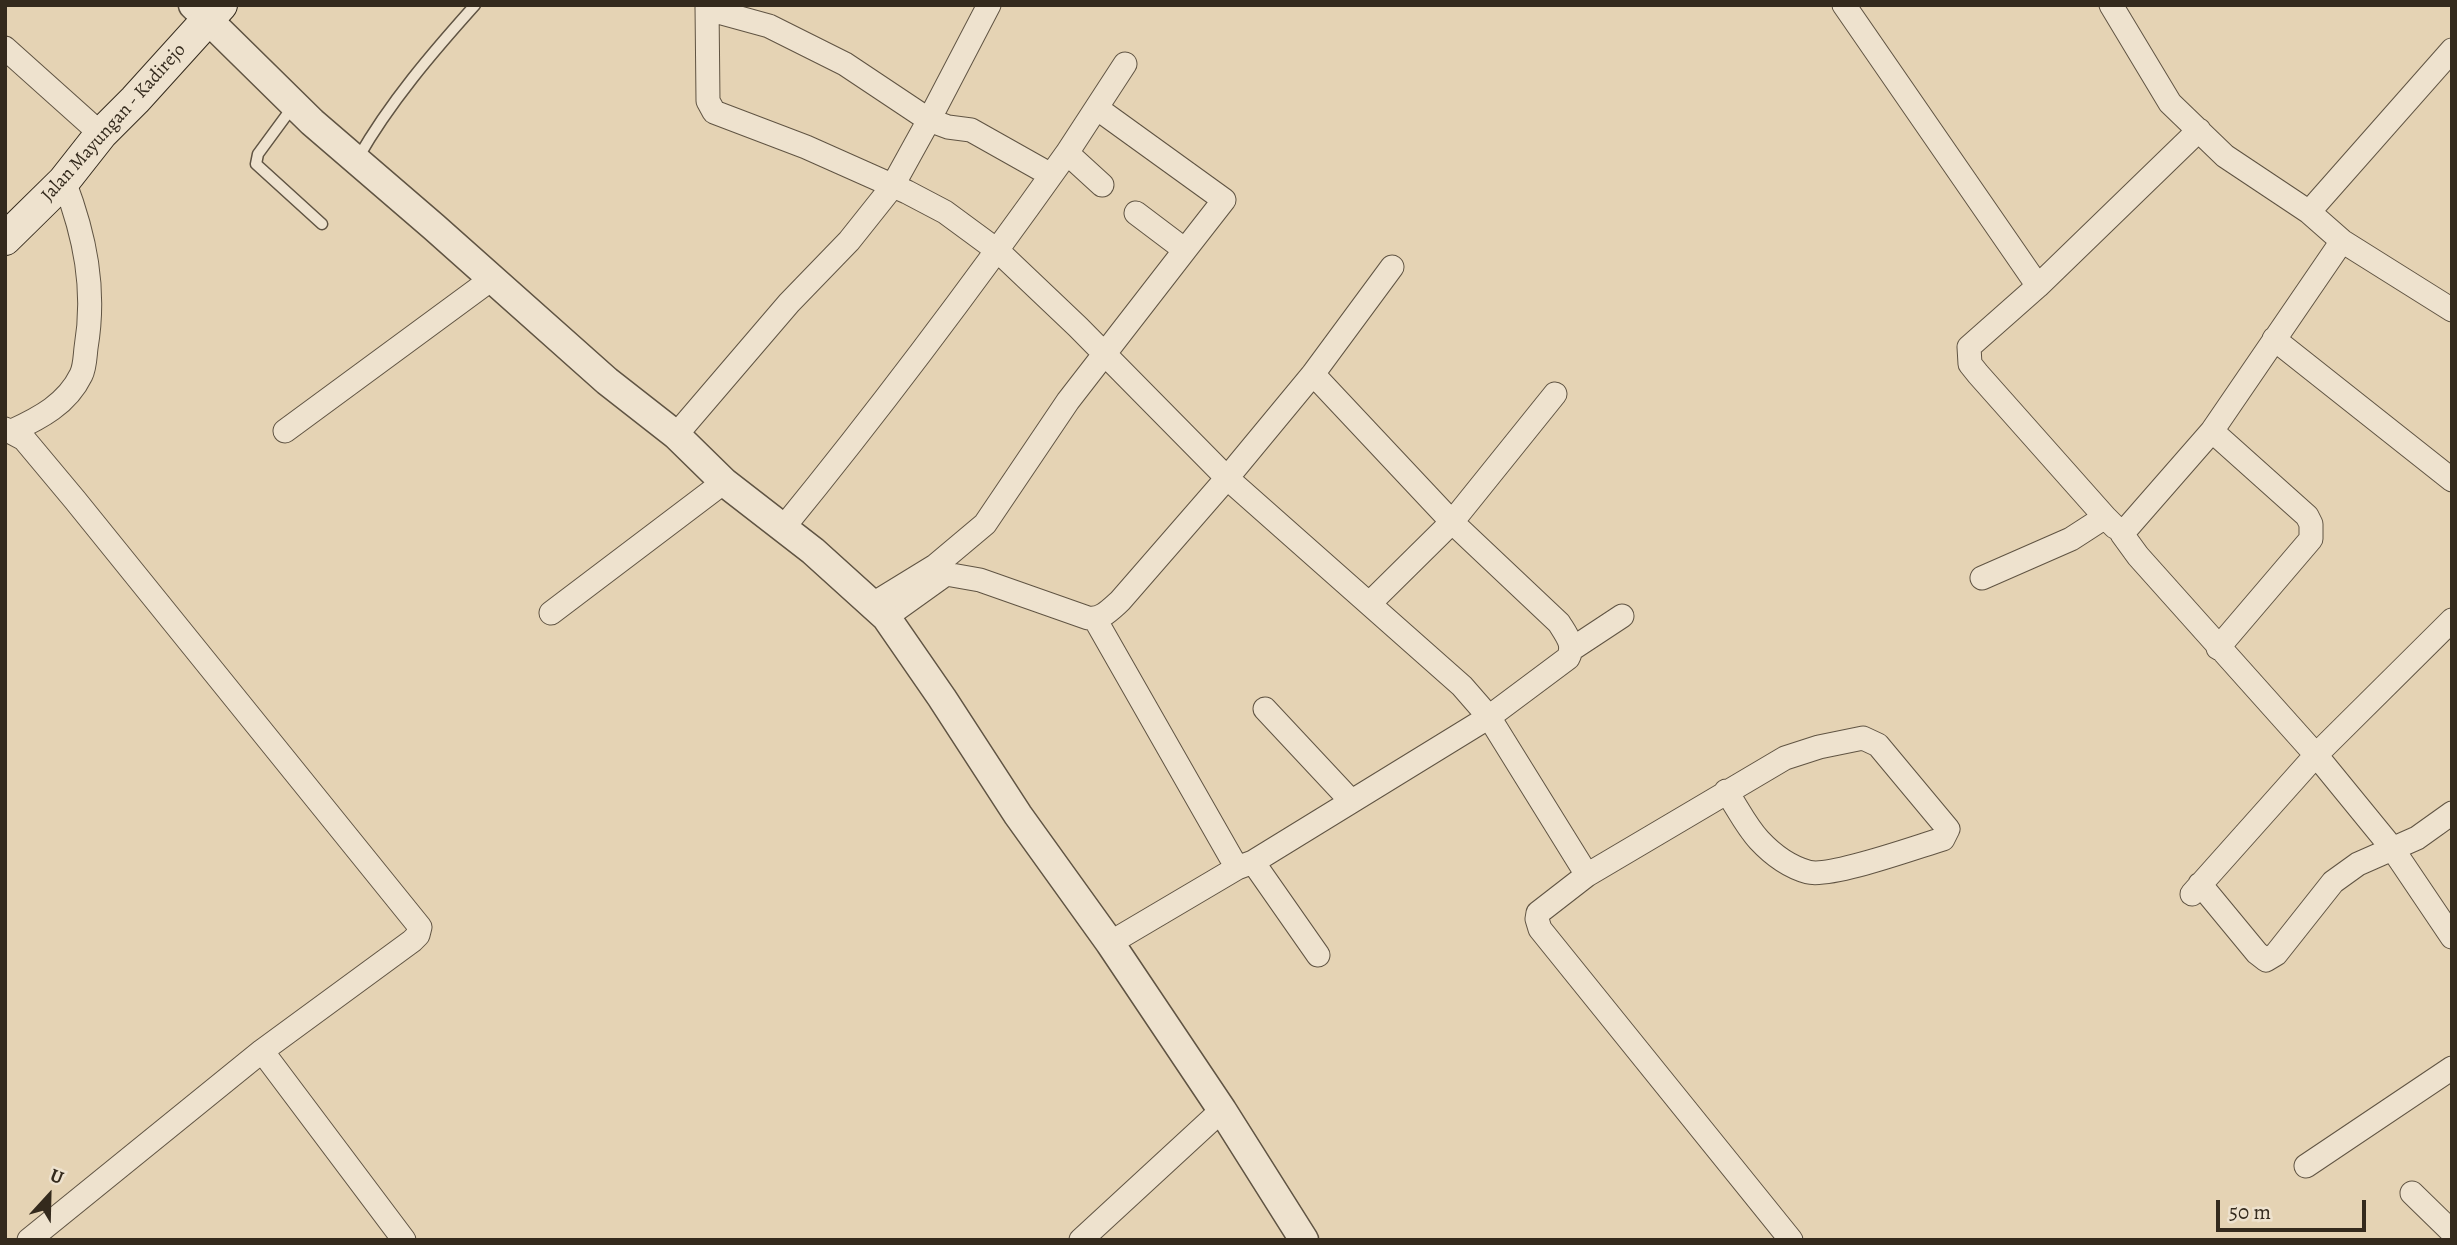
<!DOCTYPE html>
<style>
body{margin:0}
#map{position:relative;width:2457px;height:1245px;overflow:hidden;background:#e5d3b4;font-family:Alegreya,serif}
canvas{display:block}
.frame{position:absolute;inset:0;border:7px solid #342a1d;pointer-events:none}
.north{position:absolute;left:14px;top:1161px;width:70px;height:70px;-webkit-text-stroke:5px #eee2ce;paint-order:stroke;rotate:22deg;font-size:19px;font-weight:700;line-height:28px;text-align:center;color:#342a1d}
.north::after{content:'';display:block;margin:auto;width:24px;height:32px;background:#342a1d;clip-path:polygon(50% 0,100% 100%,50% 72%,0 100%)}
.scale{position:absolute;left:2216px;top:1200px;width:150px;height:32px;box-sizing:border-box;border:4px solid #342a1d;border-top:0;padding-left:9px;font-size:21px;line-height:24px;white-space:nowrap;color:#342a1d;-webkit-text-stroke:5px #eee2ce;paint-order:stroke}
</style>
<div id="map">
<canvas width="2457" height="1245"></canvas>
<div class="frame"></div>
<div class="north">U</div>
<div class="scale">50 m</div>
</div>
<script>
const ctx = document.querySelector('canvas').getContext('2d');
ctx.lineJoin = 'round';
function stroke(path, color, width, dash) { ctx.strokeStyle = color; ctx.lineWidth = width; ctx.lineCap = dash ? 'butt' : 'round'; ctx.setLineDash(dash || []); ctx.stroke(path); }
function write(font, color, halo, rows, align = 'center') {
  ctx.font = font + ' Alegreya,serif'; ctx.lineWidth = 5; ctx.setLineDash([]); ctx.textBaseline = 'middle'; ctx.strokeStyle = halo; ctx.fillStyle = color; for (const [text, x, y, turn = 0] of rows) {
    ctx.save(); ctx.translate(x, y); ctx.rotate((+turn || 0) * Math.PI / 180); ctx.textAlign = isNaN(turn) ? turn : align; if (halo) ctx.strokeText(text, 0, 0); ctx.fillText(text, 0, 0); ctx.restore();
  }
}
const service = new Path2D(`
 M294,105L258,154L256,164L322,224
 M358,158C390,102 432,53 475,5`);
const minor = new Path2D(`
 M707,5L708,101L714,112L806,147L907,192L945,212L998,251L1078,327L1227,478L1462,686L1489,717L1587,875
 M989,5L929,120L948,127L971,130L1051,175
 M1844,5L2038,286
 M2111,5L2170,103L2225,156L2309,212L2342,241L2452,310
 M5,48L101,134
 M1098,109L1224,200L1185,250
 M1067,153L1125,64
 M2309,212L2452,50
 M2342,241L2212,431L2122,534L2138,556L2316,755L2392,848L2452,937
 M2274,339L2452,480
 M5,429L24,439L75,500L420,927L418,935L412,941L262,1051
 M12,431C40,418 67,404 81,375C85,367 85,356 86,348C96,289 85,236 64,181
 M285,431L493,278
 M2212,431L2307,516L2311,524V539L2218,648
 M676,435L789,303L849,241L892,187L929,120L845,64L769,26L707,9
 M2105,517L1978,374L1970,364L1969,347L2038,286L2199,130
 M783,528C882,407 976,281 1067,153L1102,185
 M1982,578L2071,539L2105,517L2115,527
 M1370,603L1452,522L1555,394
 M873,604L935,566L985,524L1068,401L1185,250L1136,213
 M551,613L724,482
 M886,617L946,574L980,580L1088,618C1101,620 1110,610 1120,601L1227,478L1313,374L1392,267
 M1095,619L1237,868
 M1572,649L1622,616
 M1265,709L1351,801
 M1726,791C1737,807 1746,826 1759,840C1772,854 1790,867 1808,872C1831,878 1916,847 1943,839L1948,829L1878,745L1863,738L1819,747L1785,758L1587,875L1538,913L1537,919L1540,929L1791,1240
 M1253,862L1318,955
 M2200,884L2257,953L2266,960L2276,954L2333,882L2358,864L2417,838L2452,813
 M2192,894L2316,755L2452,620
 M1110,943L1237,868L1253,862L1489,717L1568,658C1575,645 1567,636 1559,623L1452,522L1313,374
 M2306,1166L2452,1068
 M2412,1193L2452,1232
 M29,1240L262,1051L404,1240
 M1081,1240L1222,1110`);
const tertiary = new Path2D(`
 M193,5L312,122L434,227L607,381L676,435L724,482L813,551L886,617L942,698L1018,815L1110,943L1222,1110L1304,1240`);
const secondary = new Path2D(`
 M5,239L64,181L101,134L135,100L221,5`);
stroke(service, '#605443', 13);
stroke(minor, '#605443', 25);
stroke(tertiary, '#605443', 31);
stroke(secondary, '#342a1d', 34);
stroke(service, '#eee2ce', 10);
stroke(minor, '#eee2ce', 23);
stroke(tertiary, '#eee2ce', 28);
stroke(secondary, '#eee2ce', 32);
write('19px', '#342a1d', '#eee2ce', [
 ["Jalan Mayungan - Kadirejo",114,123,-48]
]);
</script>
